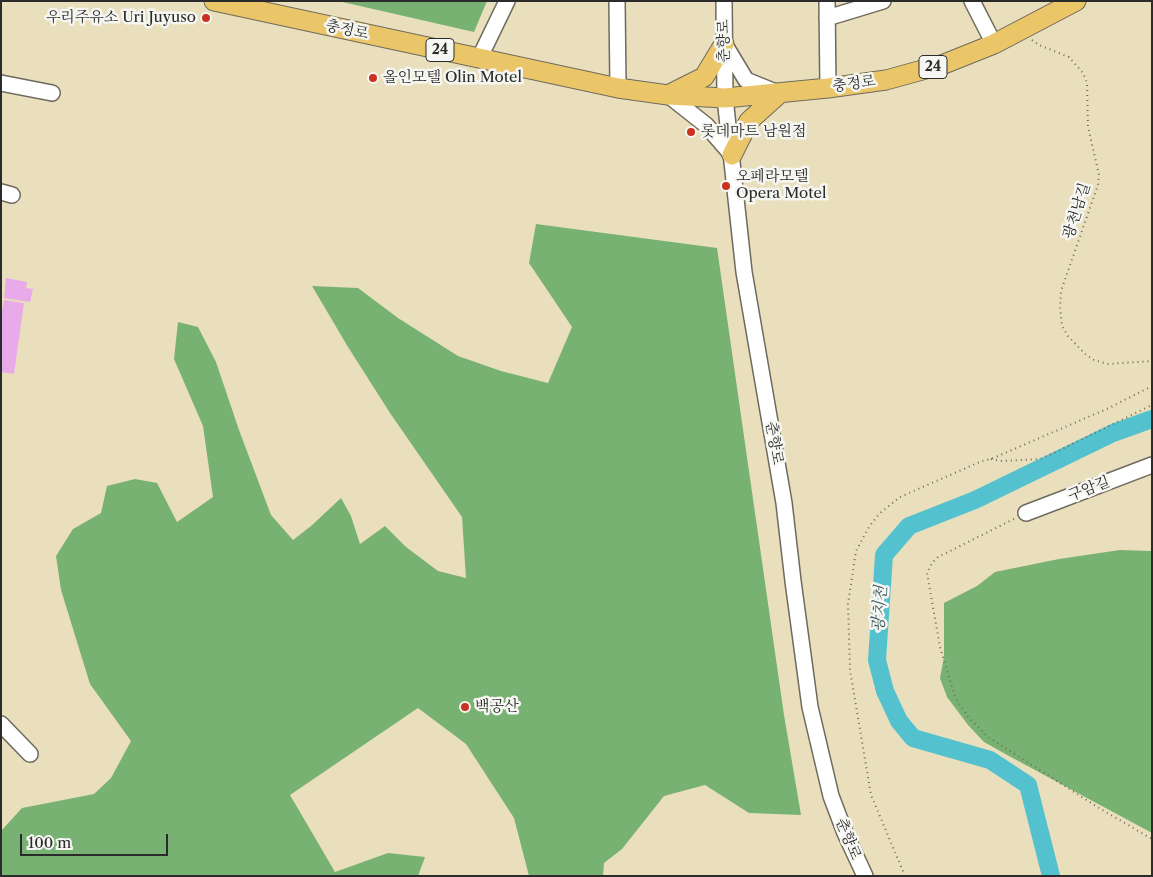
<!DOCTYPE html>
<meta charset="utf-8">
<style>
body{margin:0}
#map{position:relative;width:1153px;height:877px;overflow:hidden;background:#eadfbc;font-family:"Libre Caslon Text",serif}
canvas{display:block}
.frame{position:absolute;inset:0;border:2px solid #2b2b2b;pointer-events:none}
.scale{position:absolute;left:20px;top:834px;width:148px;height:22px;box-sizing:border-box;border:2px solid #2b2b2b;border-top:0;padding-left:6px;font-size:15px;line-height:18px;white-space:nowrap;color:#2b2b2b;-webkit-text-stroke:4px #f6f6f2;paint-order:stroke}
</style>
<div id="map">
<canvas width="1153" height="877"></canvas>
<div class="frame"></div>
<div class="scale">100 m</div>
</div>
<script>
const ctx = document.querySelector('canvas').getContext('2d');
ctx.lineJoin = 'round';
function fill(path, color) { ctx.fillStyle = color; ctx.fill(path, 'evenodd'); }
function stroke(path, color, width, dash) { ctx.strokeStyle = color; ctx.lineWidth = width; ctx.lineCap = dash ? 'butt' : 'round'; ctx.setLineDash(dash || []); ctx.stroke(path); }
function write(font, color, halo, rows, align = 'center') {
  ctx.font = font + ' "Libre Caslon Text","Noto Serif KR",serif'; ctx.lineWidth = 5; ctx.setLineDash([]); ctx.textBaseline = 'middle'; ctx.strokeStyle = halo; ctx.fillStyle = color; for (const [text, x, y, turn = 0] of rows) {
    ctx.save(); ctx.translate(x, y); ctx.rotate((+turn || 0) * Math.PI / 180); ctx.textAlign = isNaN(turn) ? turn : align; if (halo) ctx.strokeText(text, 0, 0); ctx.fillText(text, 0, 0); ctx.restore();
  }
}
fill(new Path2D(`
 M338,1H487L474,32Z
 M536,224L717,248L784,715L801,815L749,813L705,785L664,796L622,849L604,863L603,876H529L514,818L466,744L418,708L290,795L335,872L388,853L425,857L418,876H1V831L22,808L94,794L111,778L131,741L90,684L61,590L56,556L73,529L101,513L107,486L135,479L157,483L177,522L213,497L203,426L174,359L178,322L198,327L216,362L239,430L271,515L293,540L311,526L341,498L351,516L360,544L385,526L406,547L438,571L466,578L462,517L390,413L348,347L312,286L358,288L398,318L458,356L501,371L548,383L572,327L529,263Z
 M1120,550L1152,551V833L1009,756L984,742L968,725L947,697L940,678L944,657V603L977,586L995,572L1059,559Z`), '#78b272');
stroke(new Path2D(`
 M1051,876L1028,785L990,760L913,738L899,721L885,691L877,660L884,555L909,526L975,500L1113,433L1152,419`), '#54c1ce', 18);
fill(new Path2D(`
 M6,278L27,282L26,288L33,289L30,302L4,298Z
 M4,300L24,303L14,374L1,372V316Z`), '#e8aae8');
const minor = new Path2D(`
 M617,1L618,88
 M724,1L725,98L744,272L784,503L793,581L810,707L831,796L845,833L865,876
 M827,1L828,88
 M972,1L994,44
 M827,18L883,1
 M725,45L746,80L778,93
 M479,59L507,1
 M1,83L52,93
 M668,95L706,125L732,155
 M1,192L12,195
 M1026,513L1152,465
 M1,724L30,754`);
const major = new Path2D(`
 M214,1L618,88L668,95L725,98L828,88L886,80L944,64L994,44L1076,1
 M668,95L704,77L724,44
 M732,155L749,121L779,94`);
stroke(minor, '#6e6a5e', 18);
stroke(major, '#6e6a5e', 21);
stroke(new Path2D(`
 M1032,40L1039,45L1069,57L1083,73L1087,83L1088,127L1099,175L1098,185L1061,291L1060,308L1062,326L1068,336L1085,354L1094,360L1108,364L1152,361
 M991,459L1002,461L1040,459L1056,452L1152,405
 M1014,519L938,557L932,563L927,573L940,647L955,697L968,717L988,737L1099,808L1152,839
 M905,876L871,795L850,670L848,604L856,551L869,527L879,514L900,497L982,461L991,459L1109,408L1152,386`), '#6e6a5e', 2, [1, 4]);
stroke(minor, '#fff', 15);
stroke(major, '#ebc669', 19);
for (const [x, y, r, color] of [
 [206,18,5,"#c8321e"],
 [373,78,5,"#c8321e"],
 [691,132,5,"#c8321e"],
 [726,186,5,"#c8321e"],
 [465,707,5,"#c8321e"]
]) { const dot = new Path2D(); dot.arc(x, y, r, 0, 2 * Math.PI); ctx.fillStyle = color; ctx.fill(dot); stroke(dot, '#f6f6f2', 2); }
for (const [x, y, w] of [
 [440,50,28],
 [933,67,28]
]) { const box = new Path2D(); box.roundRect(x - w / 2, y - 11.5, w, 23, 4); ctx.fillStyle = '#f6f6f2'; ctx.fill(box); stroke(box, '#2b2b2b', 1); }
write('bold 14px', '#2b2b2b', null, [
 ["24",440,50],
 ["24",933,67]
]);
write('15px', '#2b2b2b', '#f6f6f2', [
 ["우리주유소 Uri Juyuso",196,18,"right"],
 ["올인모텔 Olin Motel",383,78],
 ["롯데마트 남원점",701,132],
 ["오페라모텔",736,177],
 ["Opera Motel",736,194],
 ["백공산",475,707]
], 'left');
write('15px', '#2b2b2b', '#f6f6f2', [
 ["충정로",347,30,12],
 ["춘향로",724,41,-91],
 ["충정로",854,84,-8],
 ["광천남길",1077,211,-72],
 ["춘향로",774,443,80],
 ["구암길",1089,489,-21],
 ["춘향로",848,839,68]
]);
write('italic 16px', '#37585c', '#f6f6f2', [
 ["광치천",880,609,-86]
]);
</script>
